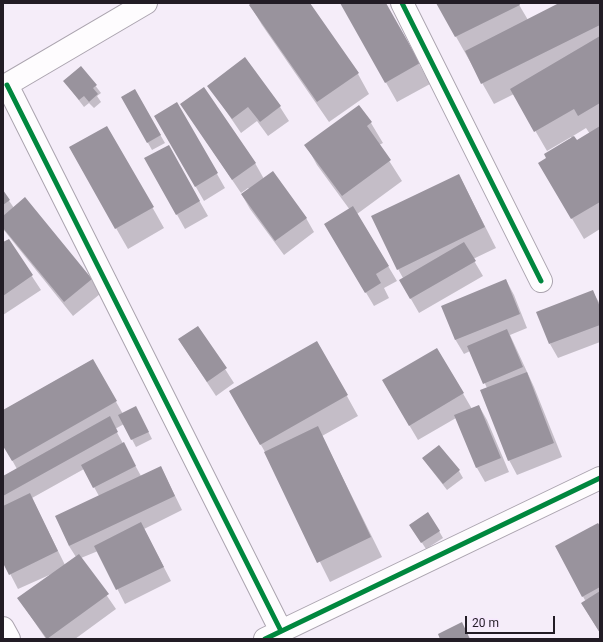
<!DOCTYPE html>
<style>
body{margin:0}
#map{position:relative;width:603px;height:642px;overflow:hidden;background:#f5edf9;font-family:Roboto,sans-serif}
canvas{display:block}
.frame{position:absolute;inset:0;border:4px solid #221c25;pointer-events:none}
.scale{position:absolute;left:465px;top:616px;width:90px;height:18px;box-sizing:border-box;border:2px solid #221c25;border-top:0;padding-left:5px;font-size:12px;line-height:14px;white-space:nowrap;color:#221c25;-webkit-text-stroke:3px #f6e8fe;paint-order:stroke}
</style>
<div id="map">
<canvas width="603" height="642"></canvas>
<div class="frame"></div>
<div class="scale">20 m</div>
</div>
<script>
const ctx = document.querySelector('canvas').getContext('2d');
ctx.lineJoin = 'round';
function fill(path, color) { ctx.fillStyle = color; ctx.fill(path, 'evenodd'); }
function stroke(path, color, width, dash) { ctx.strokeStyle = color; ctx.lineWidth = width; ctx.lineCap = dash ? 'butt' : 'round'; ctx.setLineDash(dash || []); ctx.stroke(path); }
fill(new Path2D(`
 M253,3H309L358,74L369,94L329,122L262,25L250,5Z
 M341,3H385L430,84L397,102Z
 M437,3H518L528,20L561,3H600V229L584,239L551,183L572,139L571,137L547,151L514,94L494,104ZM586,128L590,134L576,141L573,136Z
 M245,59L280,107L289,121L268,136L257,121L241,133L209,86Z
 M81,67L101,93L97,96L101,102L94,108L89,103L84,107L64,81Z
 M134,90L165,143L152,150L122,97Z
 M177,104L225,188L204,201L155,116Z
 M181,104L255,163L264,179L306,218L314,232L284,255L250,209L242,195L250,189L248,188L241,193Z
 M359,106L371,123L383,143L379,145L402,181L357,214L397,281L384,288L389,298L374,306L334,239L350,210L317,165L306,145Z
 M107,127L164,228L128,249L70,148Z
 M168,146L208,216L185,229L146,159Z
 M459,175L496,248L473,259L483,276L419,313L400,280L403,278L398,269Z
 M3,192L14,208L25,199L91,279L100,294L73,316L3,229Z
 M8,240L41,290L3,315V244Z
 M506,280L514,295L527,328L510,335L534,387L562,457L517,475L509,460L487,388L470,351L464,354L455,339Z
 M593,292L600,304V342L558,358L550,344Z
 M198,327L234,383L216,396L179,340Z
 M317,342L358,416L322,436L382,557L330,582L265,452L230,391Z
 M437,349L472,409L479,406L487,420L509,472L485,482L477,468L456,418L418,440L383,381Z
 M92,360L123,414L140,415L152,439L136,447L124,424L115,429L141,476L161,467L182,510L144,529L171,581L125,604L98,551L81,558L116,609L75,639H46L19,599L56,572L18,589L3,560V477L17,469L3,444V407L4,410ZM84,469L99,496L69,546L76,557L65,565L32,498Z
 M423,459L459,471L463,478L447,490Z
 M600,528V633L582,604L586,602L556,547Z
 M439,531L443,538L426,549L415,532Z`), '#0003');
fill(new Path2D(`
 M251,3H310L359,73L317,102L249,5Z
 M340,3H386L420,63L385,83Z
 M436,3H519L520,5L455,37Z
 M559,3H600V25L481,84L465,51Z
 M600,36V103L578,116L574,109L534,132L510,89Z
 M245,57L281,106L260,122L248,107L232,119L207,86Z
 M81,66L97,85L93,88L98,94L89,102L84,96L79,100L63,81Z
 M204,87L256,163L232,180L180,104Z
 M135,89L161,135L147,143L121,97Z
 M177,102L218,173L195,187L154,116Z
 M359,105L372,122L367,126L391,160L342,196L304,145Z
 M107,126L154,207L115,229L69,147Z
 M600,126V202L571,219L538,163L546,158L544,154L574,136L577,140Z
 M169,145L200,201L176,215L144,158Z
 M273,171L307,218L275,241L241,194Z
 M459,174L485,227L397,270L371,216Z
 M3,190L10,200L3,205Z
 M25,197L92,279L64,302L3,228V216Z
 M353,206L389,266L376,274L381,283L365,293L324,224Z
 M9,239L33,275L3,296V242Z
 M464,242L476,261L410,299L399,280Z
 M506,279L520,314L455,340L441,306Z
 M593,290L600,307V325L549,344L536,312Z
 M198,326L227,368L207,382L178,339Z
 M507,329L523,367L483,384L467,346Z
 M317,341L348,395L260,445L229,391Z
 M437,348L464,393L409,426L382,380Z
 M93,359L117,401L12,461L3,446V410Z
 M527,372L554,443L508,461L480,390Z
 M479,405L501,458L476,468L454,415Z
 M136,406L149,432L131,440L118,415Z
 M110,416L118,432L3,496V476Z
 M318,426L371,537L317,563L264,452Z
 M124,442L136,466L93,488L81,465Z
 M439,445L460,470L443,484L422,458Z
 M161,466L175,496L69,546L55,516Z
 M30,493L58,551L9,575L3,563V506Z
 M428,512L440,531L421,543L409,525Z
 M141,522L164,567L116,590L94,546Z
 M598,523L600,526V587L582,597L555,546Z
 M79,554L109,594L47,639L17,598Z
 M600,591V633L581,603Z
 M462,622L470,639H440L438,634Z`), '#99939d');
const street = new Path2D(`
 M402,3L541,281
 M7,85L281,631
 M3,87L146,3
 M3,628L9,639
 M265,639L600,478`);
stroke(street, '#aba4af', 24);
stroke(street, '#fefcfe', 22);
stroke(new Path2D(`
 M402,3L541,281
 M7,85L281,631
 M265,639L600,478`), '#00873e', 5);
</script>
